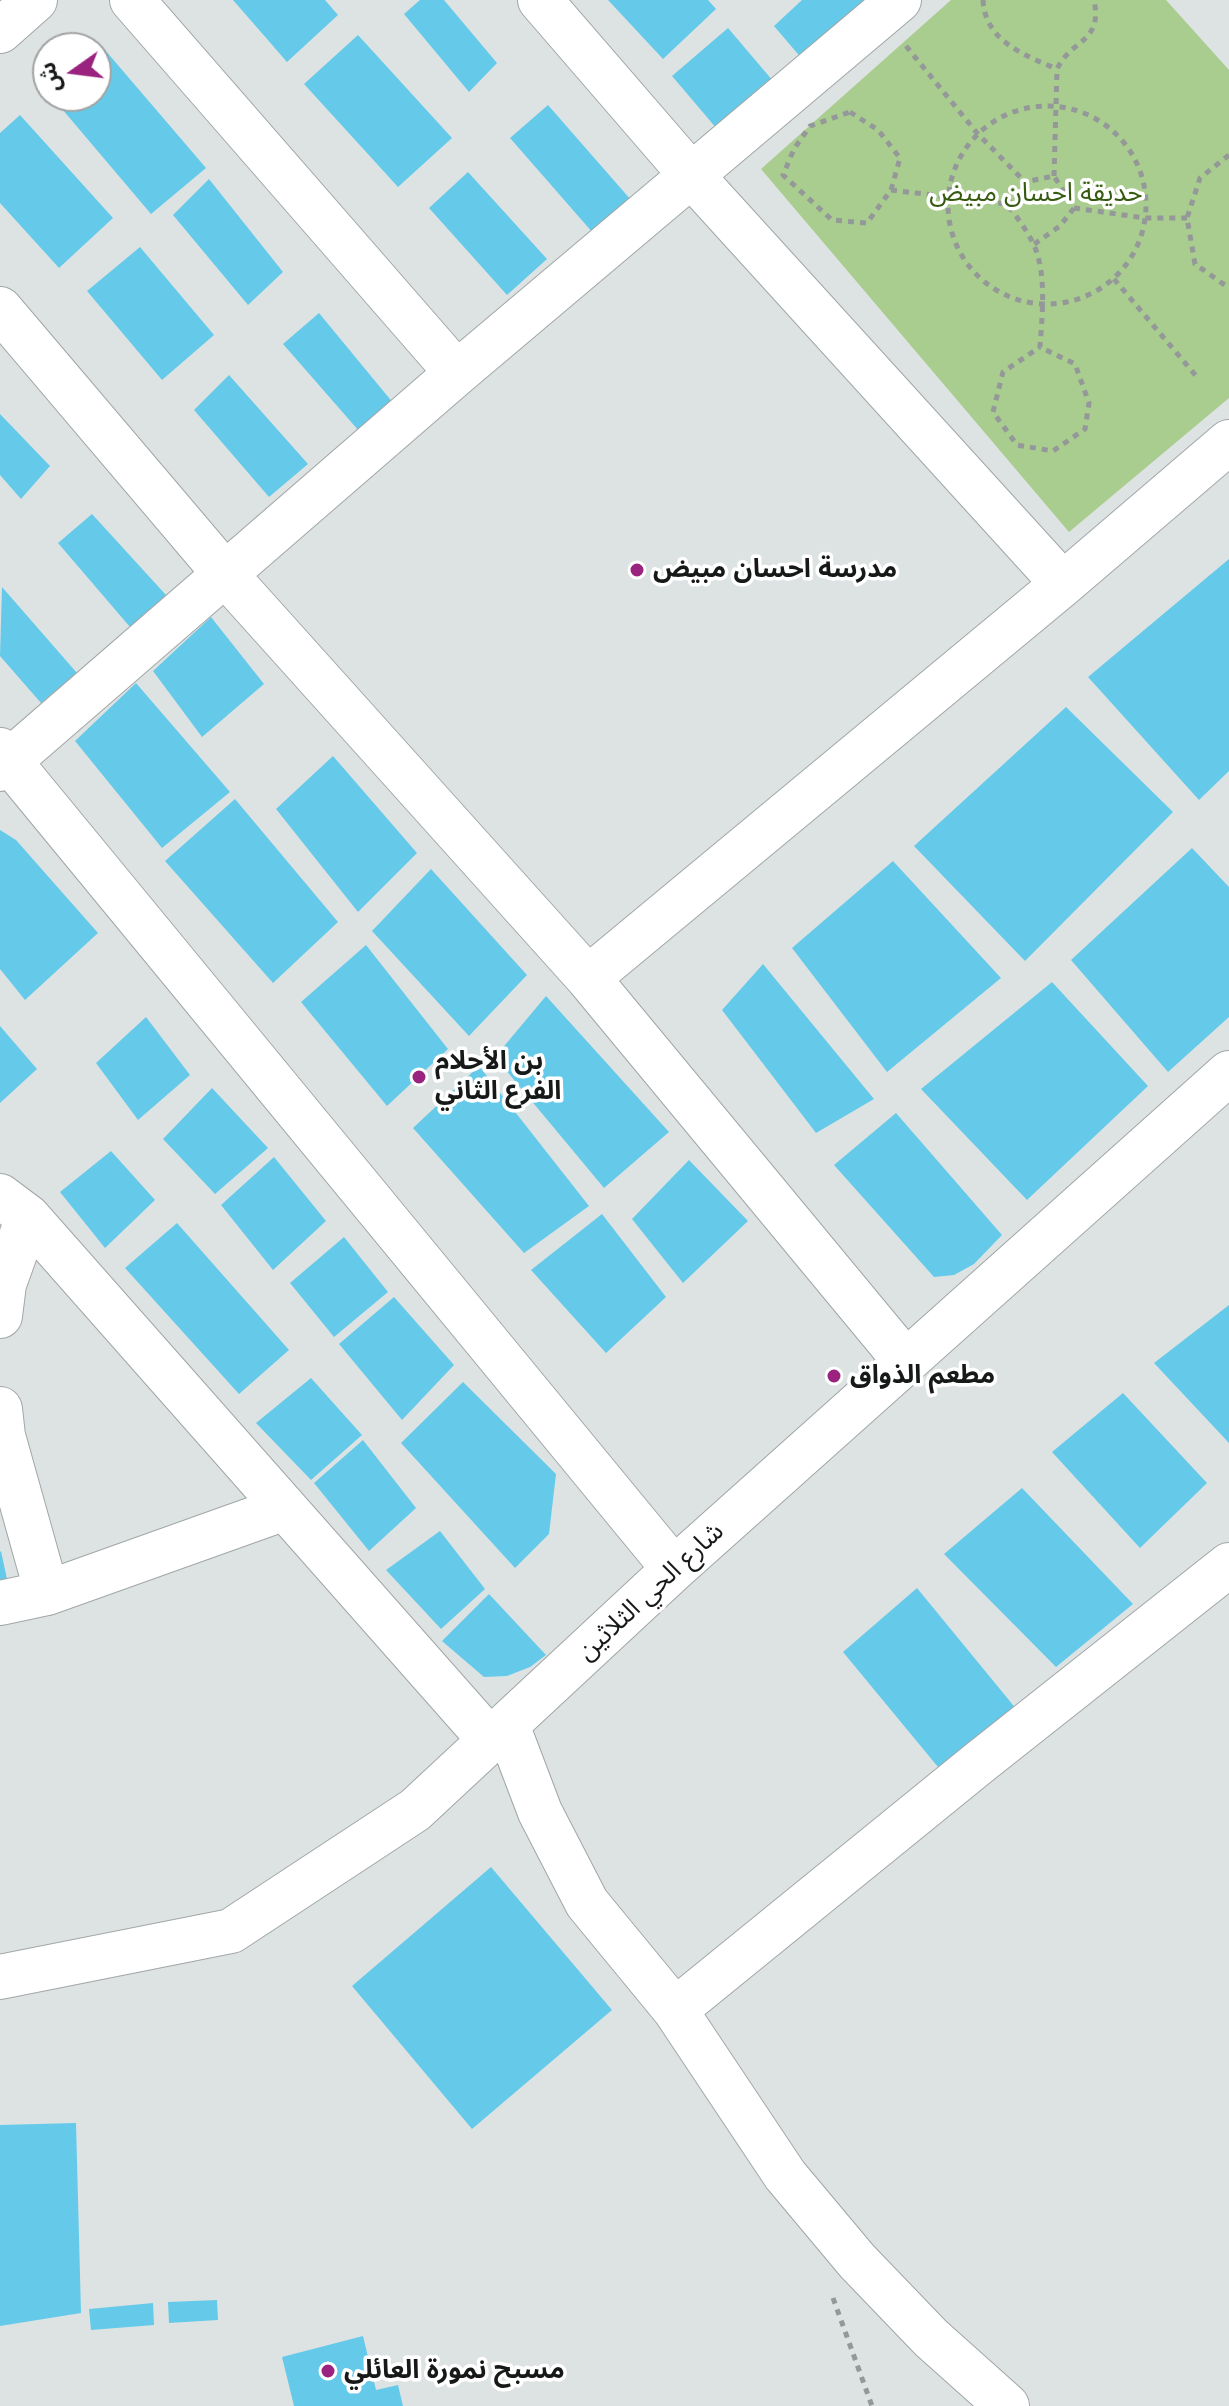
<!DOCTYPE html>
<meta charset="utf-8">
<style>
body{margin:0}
#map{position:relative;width:1229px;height:2406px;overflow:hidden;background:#dde3e3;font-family:Helvetica,"Noto Sans Arabic",sans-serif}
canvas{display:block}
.north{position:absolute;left:32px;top:32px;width:80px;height:80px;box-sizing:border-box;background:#fff;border:2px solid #a2a3a3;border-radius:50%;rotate:256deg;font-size:22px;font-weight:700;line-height:32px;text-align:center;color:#171919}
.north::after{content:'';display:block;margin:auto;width:28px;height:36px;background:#99237f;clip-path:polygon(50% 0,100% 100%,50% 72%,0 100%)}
</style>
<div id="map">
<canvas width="1229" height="2406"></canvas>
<div class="north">ش</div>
</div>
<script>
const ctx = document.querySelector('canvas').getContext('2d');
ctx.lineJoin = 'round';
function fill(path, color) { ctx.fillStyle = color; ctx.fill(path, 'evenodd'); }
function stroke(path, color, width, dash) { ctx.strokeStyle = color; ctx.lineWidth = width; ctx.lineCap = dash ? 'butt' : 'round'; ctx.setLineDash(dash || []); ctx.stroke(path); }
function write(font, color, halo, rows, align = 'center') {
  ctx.font = font + ' Helvetica,"Noto Sans Arabic",sans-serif'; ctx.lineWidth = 7; ctx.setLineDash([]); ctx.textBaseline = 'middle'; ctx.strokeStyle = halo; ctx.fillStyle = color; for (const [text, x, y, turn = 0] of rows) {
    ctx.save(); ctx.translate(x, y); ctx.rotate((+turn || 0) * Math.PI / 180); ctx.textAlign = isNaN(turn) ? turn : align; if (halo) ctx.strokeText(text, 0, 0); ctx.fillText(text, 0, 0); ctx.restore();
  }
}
fill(new Path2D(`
 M951,0H1166L1229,70V398L1069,532L761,169Z`), '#a9cc8f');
fill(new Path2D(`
 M233,0H325L338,15L287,62Z
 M420,0H444L497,63L469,92L404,14Z
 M608,0H708L716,9L663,59Z
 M802,0H887L809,67L774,26Z
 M728,28L779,88L723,136L672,76Z
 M358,35L452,138L398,187L304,84Z
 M99,43L206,168L151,214L51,96H96V46Z
 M548,105L631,200L593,233L510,138Z
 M20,115L113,218L59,268L0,203V133Z
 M468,172L547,259L507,295L429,208Z
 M209,179L283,272L248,305L173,215Z
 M140,247L214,335L162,380L87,291Z
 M319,313L394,404L359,431L283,344Z
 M229,375L308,464L269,497L194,410Z
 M0,414L50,466L21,499L0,475Z
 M92,514L166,595L130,627L58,543Z
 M1229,559V771L1199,800L1088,677Z
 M2,587L77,673L41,703L0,656Z
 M211,617L264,684L202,737L153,671Z
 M136,683L230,792L162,848L75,741Z
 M1066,707L1173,812L1025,961L914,846Z
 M333,756L417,853L358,912L276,809Z
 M235,799L338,922L273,983L165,861Z
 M0,830L16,840L98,933L25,1000L0,969Z
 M1192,848L1229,887V1017L1168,1072L1071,960Z
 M893,861L1001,978L887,1072L792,948Z
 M431,869L527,975L469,1036L372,931Z
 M366,945L448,1049L387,1106L301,1002Z
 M763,964L874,1099L816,1133L722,1010Z
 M1052,982L1148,1086L1027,1200L921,1089Z
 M546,996L669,1132L604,1188L495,1057Z
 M146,1017L190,1075L138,1120L96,1063Z
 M0,1026L37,1069L0,1103Z
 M479,1066L589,1206L524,1253L413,1128Z
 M212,1088L268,1148L215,1194L163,1139Z
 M896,1113L1002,1235L974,1264L954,1275L934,1277L834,1165Z
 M111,1151L155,1200L105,1248L60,1192Z
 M274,1157L326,1221L273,1270L221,1205Z
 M689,1160L748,1221L683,1283L632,1219Z
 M602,1214L666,1297L606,1353L531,1270Z
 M177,1223L289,1350L239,1394L125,1268Z
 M344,1237L388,1292L334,1337L290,1283Z
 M394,1297L454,1365L402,1420L339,1344Z
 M1229,1305V1443L1154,1363Z
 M311,1378L362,1435L311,1480L256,1423Z
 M463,1382L556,1474L549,1534L515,1568L401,1443Z
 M1123,1393L1207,1483L1140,1548L1052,1452Z
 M363,1440L416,1508L369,1551L314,1483Z
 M1022,1488L1133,1604L1056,1667L944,1554Z
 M440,1531L485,1589L441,1629L386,1570Z
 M1,1551L7,1579L0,1581V1552Z
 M917,1588L1022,1716L938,1767L843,1652Z
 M489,1594L546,1655L530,1667L507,1676L484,1677L442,1641Z
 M491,1867L612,2010L472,2129L352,1986Z
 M76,2123L81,2313L0,2326V2125Z
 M217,2300L218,2320L169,2323L168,2302Z
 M153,2303L154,2325L91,2330L89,2309Z
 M363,2336L376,2390L398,2385L403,2406H294L282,2357Z`), '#65cae9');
const minor = new Path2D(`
 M132,0L457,373
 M540,0L692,176L1063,584
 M0,31L35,0
 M0,309L225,574L588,978L906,1362
 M0,750L674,1569
 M0,769L457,373L899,0
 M588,978L1063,584L1229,442
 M0,1196L28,1217L490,1740
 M0,1316L4,1284L28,1217
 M0,1409L3,1436L47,1593
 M0,1603L47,1593L285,1508
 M507,1725L540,1812L587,1903L675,2010L785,2175L857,2261L931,2338L1007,2406
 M0,1977L231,1931L415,1810L674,1569L1229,1073
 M675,2010L980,1762L1229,1565`);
stroke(minor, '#a1a6a6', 46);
stroke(new Path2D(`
 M983,0C985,41 1024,55 1057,69
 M906,46L977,133L1025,182
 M948 205a99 99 0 1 1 198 0a99 99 0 1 1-198 0Z
 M850,112L878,130L900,158L891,190L867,223L832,220L783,175L794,149L810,126Z
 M1229,155L1200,178L1187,218L1195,264L1229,288
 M1054,176L1057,69C1072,38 1103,43 1094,0
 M891,190L1007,204C1018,219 1031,235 1037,253C1046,282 1042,317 1040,347L1075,364L1089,403L1085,429L1053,451L1017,445L993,412L1003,372L1040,347
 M1007,204L1025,182L1054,176L1074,208L1060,226L1033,245
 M1074,208L1145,218H1187
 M1114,279L1197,377
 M833,2298L872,2406`), '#949898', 5, [6, 6]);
stroke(minor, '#fff', 44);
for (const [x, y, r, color] of [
 [637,570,8,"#99237f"],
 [419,1077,8,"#99237f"],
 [834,1376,8,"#99237f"],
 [328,2371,8,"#99237f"]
]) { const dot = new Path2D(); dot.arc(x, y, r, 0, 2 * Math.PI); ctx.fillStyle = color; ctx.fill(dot); stroke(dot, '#fff', 3); }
write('26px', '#365a10', '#fff', [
 ["حديقة احسان مبيض",1036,194]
]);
write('bold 26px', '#171919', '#fff', [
 ["مدرسة احسان مبيض",653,570],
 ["بن الأحلام",435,1062],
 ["الفرع الثاني",435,1092],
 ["مطعم الذواق",850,1376],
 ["مسبح نمورة العائلي",344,2371]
], 'left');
write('26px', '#171919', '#fff', [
 ["شارع الحي الثلاثين",651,1592,-43]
]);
</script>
